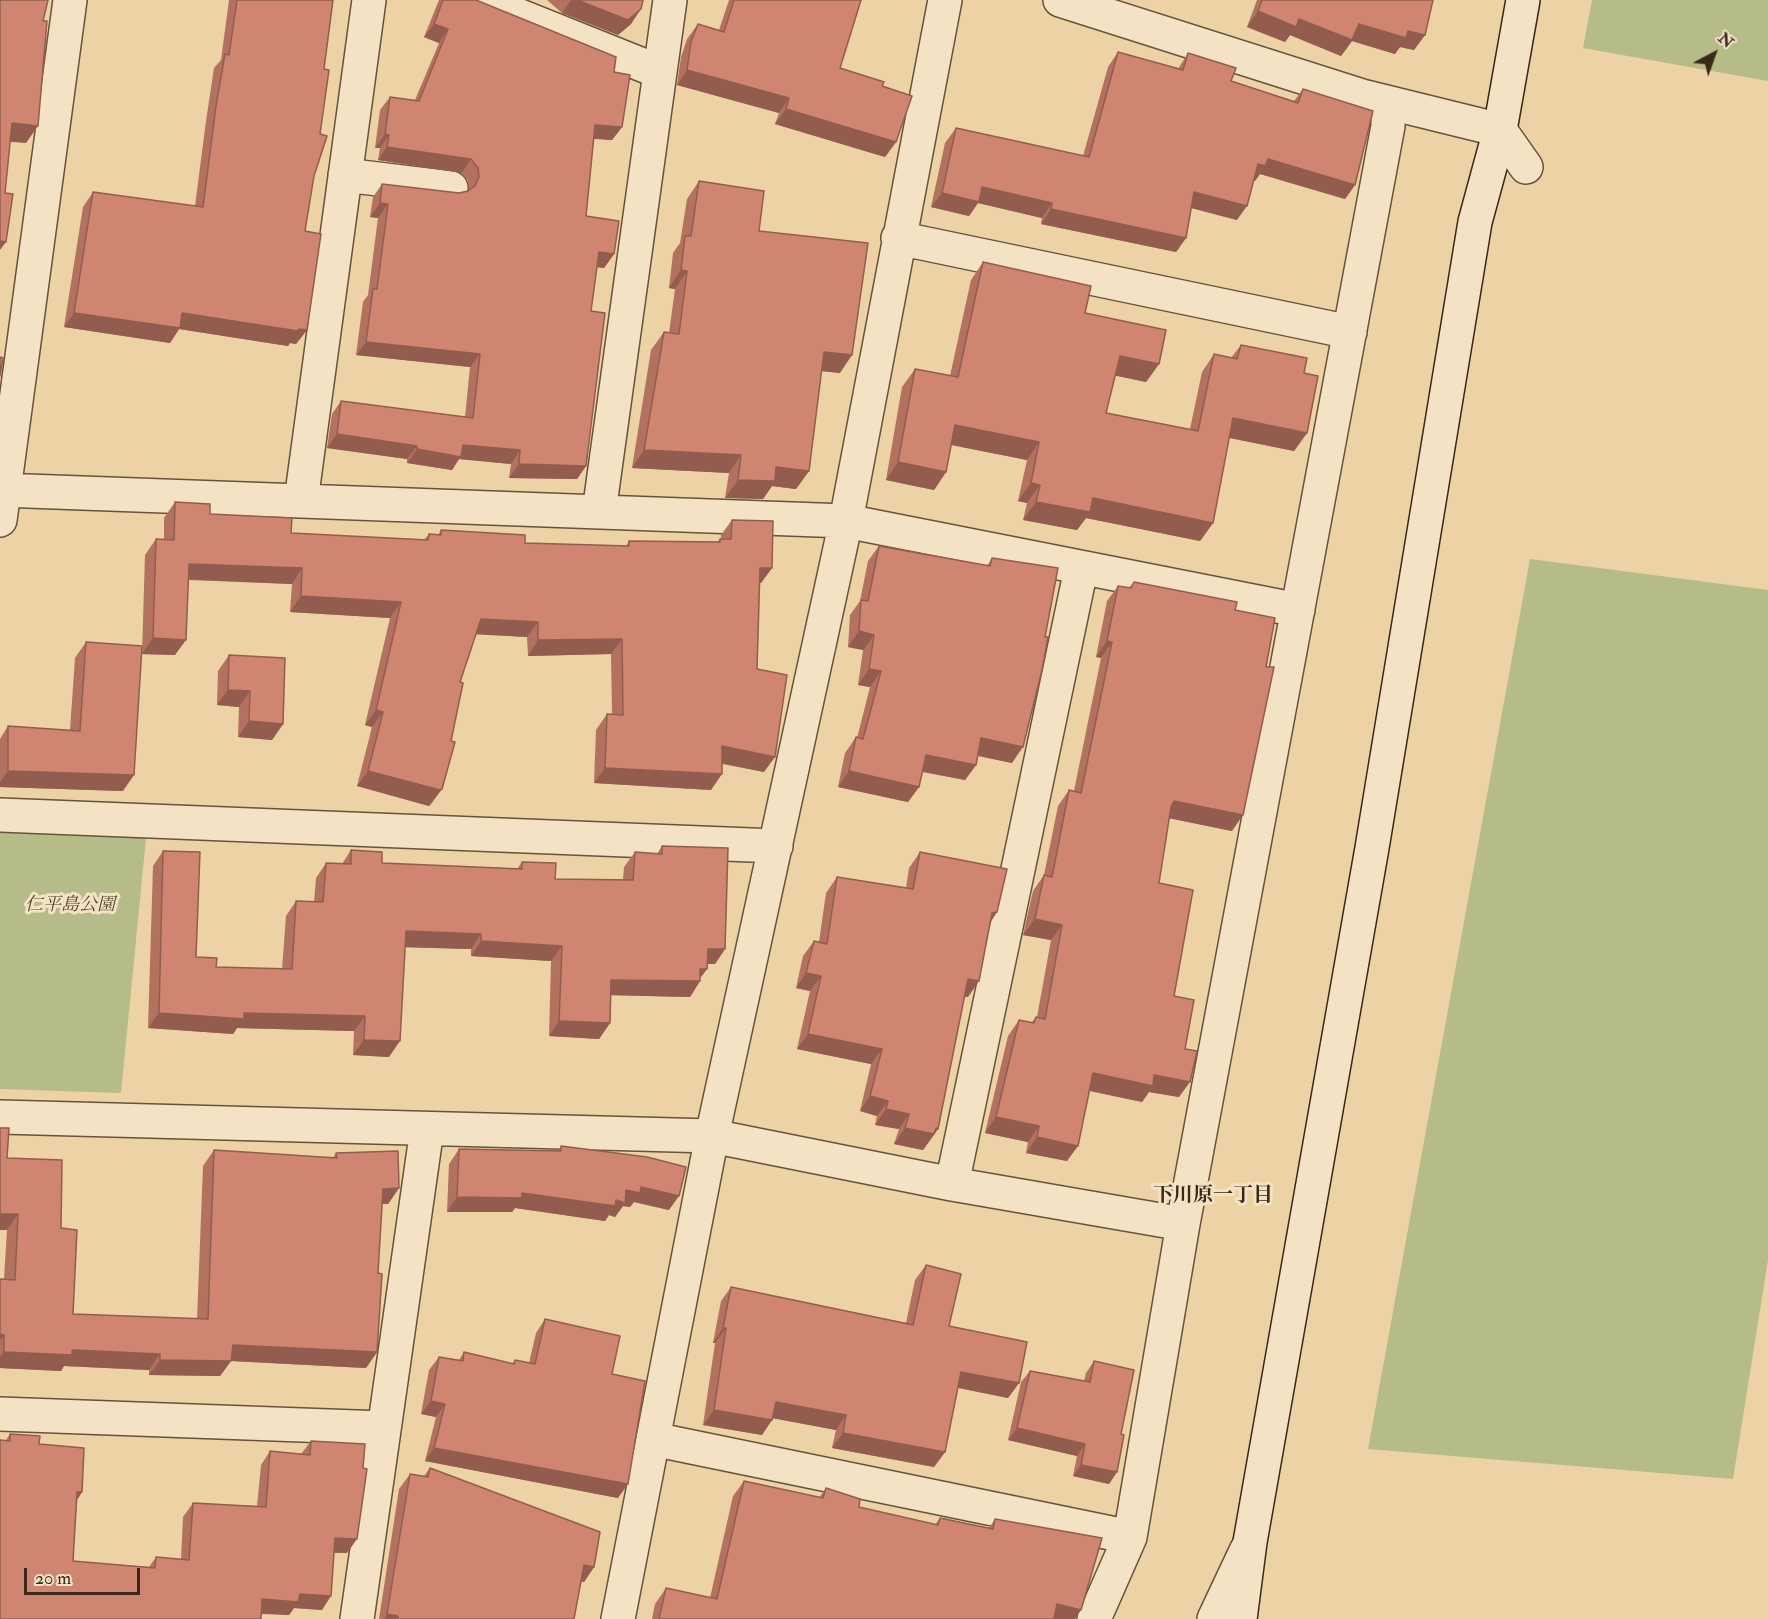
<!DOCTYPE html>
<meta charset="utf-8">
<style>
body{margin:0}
#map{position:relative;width:1768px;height:1619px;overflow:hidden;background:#ecd2a4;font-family:"IM FELL Double Pica",serif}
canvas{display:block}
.north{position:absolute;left:1684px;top:24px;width:60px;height:60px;-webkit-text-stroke:4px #f3e2c4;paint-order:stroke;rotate:41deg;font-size:16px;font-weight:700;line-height:24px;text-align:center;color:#382918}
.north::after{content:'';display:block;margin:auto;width:21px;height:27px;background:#382918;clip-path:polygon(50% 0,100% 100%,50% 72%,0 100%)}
.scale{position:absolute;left:24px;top:1568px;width:116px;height:27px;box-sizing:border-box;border:3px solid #382918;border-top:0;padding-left:8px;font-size:18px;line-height:21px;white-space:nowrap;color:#382918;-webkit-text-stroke:4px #f3e2c4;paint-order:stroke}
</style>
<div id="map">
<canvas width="1768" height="1619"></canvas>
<div class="north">N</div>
<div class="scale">20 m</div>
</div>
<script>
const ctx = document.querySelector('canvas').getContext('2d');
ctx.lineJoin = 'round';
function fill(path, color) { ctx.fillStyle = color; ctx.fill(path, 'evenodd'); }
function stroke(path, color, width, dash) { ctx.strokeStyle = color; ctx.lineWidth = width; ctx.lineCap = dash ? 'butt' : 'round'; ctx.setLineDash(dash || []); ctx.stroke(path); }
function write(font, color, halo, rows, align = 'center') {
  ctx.font = font + ' "IM FELL Double Pica","Noto Serif JP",serif'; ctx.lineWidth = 6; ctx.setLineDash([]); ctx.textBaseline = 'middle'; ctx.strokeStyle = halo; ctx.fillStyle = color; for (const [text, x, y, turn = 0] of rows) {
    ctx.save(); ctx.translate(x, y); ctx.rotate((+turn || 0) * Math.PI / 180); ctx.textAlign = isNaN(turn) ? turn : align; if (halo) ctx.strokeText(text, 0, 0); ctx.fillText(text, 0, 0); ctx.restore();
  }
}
fill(new Path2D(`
 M1592,0H1768V81L1583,48Z
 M1530,559L1768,590V1260L1733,1479L1368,1449Z
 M0,831L146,838L121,1093L0,1089Z`), '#b6bc87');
const street = new Path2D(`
 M480,0L660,72
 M1060,0L1362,96L1500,130L1526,167
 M345,175L451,188
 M898,238L1350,332
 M0,490L846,521L1298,610
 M301,501L369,0
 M599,512L670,0
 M0,520L70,0
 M0,815L776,846
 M0,1117L712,1136L952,1184L1183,1224
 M952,1184L1081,569
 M0,1414L384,1428
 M653,1439L1130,1537
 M357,1619L427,1129
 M618,1619L712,1136L846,521L945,0
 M1094,1619L1130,1537L1183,1224L1388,126V103
 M1214,1619L1247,1549`);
const secondary = new Path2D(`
 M1240,1619L1250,1542L1372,848L1475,222L1500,130L1523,0`);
stroke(street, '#65533b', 36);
stroke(secondary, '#382918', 36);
stroke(street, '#f3e2c4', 33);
stroke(secondary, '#f3e2c4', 33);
fill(new Path2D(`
 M229,0H333L324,69L314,176L305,231L307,330L296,344L290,343L288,346L179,329L170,343L64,327L83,207L93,192L195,206L206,121L214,68L221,60Z
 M439,0H476L614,72L622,127L612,140L594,139L586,216L614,254L604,268L597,267L591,311L586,466L577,479L509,478L511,464L459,459L452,470L407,463V459L327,448L332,414L341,401L465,417L470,367L356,355L363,302L368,295L378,218L370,217L373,197L382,184L459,193L469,191L468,181L462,173L378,160L380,148H375L380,110L390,97L415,100L439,43L424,37Z
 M547,0H643L631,24L618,35L562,13Z
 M729,0H861L840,68L882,86L896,142L885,157L775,124L779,113L677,85L681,57L687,39L698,24L719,30Z
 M1257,0H1433L1425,35L1414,50L1400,47L1395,54L1352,41L1341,56L1290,35L1285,42L1247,27Z
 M1118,52L1178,69L1188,53L1231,81L1294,101L1303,89L1355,185L1345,199L1260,174L1255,181L1254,180L1237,220L1191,208L1186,238L1176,252L1041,224L1042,218L978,203L969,216L931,207L945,143L956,128L1083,156L1108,67Z
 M699,181L759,231L840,373L821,371L809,471L796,489L772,486L763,499L725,498L729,473L632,468L651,350L664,332L669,333L675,289L669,288L673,253L680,243L687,199Z
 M983,262L1085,313L1159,364L1146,382L1115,375L1106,413L1190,429L1202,372L1214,354L1231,358L1241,345L1304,373L1307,433L1294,451L1229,438L1213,523L1200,541L1086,518L1077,530L1023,520L1027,503L1018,501L1027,460L951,445L946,472L934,490L886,480L902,387L915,369L950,376L971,280Z
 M175,502L210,514L291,533L424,540L429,534L438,535L441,530L525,543L626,546L629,541L717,542L720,539H721V535L732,520L772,568L761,583H759L757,669L764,772L722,764L711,790L594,783L596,730L607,714H612L611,654L528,656L527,637L476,634L460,682L442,789L431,804L429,806L357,786L372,727L365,725L390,618L290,612L292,584L188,580L175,655L142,654L145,555L156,539H164V518Z
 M879,546L987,566L992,558L1012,763L978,756L976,765L965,780L922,772L919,787L908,802L838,787L845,753L856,737L857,738L870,687L858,685L863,650L848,647L850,615L860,601L868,561Z
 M1134,582L1235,610L1232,831L1169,818L1159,883L1174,996L1185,1049L1179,1097L1149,1092L1142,1102L1089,1091L1067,1161L1026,1153L1028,1142L985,1133L1008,1036L1019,1020L1031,1023L1036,1017H1037L1051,940L1023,935L1033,891L1044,875L1058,806L1069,790L1074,791L1101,658L1096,657L1107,601L1118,586L1129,588Z
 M86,642L123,791L0,787V739L8,726L70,730L75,658Z
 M229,655L283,724L272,740L238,737L239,707L217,705L218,671Z
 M662,846L725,949L715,964H707V969L700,978V981L690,997L611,995L610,1023L599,1039L549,1036L551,961L471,956V949L405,947L389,1057L353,1055L354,1031L237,1028L233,1034L148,1028L153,866L163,851L196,957L216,967L282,969L286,916L296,901L314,902L316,878L326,863L342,864L351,850L382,863L517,869L522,862L555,879L623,880L624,867L635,852L657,854Z
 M920,852L991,922L968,997L964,996L938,1129L923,1150L894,1144L899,1129L875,1125L877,1116L860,1111L871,1064L797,1049L810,991L796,988L803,956L814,941L819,942L826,893L837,877L906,888L909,868Z
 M561,1146L669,1210L634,1202L630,1207L623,1206L615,1217L609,1215L605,1221L515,1208L512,1212H447L449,1164L459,1149L558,1151Z
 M214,1150L333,1158L336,1153L399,1188L388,1204H382L378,1273L377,1352L366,1368L231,1361L220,1376L149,1375V1370L64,1366L61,1371L0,1368V1279H4L7,1230V1158L61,1228L73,1314L197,1319L203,1166Z
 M926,1265L949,1326L1019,1383L1008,1398L958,1388L945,1452L934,1467L832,1448L836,1430L773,1418L762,1435L703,1425L715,1343H713L721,1301L731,1287L906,1323L915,1280Z
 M545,1319L612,1374L618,1498L425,1461L436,1417L421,1414L429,1370L439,1357L459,1360L464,1352L512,1364L515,1360L529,1363L536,1333Z
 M1094,1361L1121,1434L1117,1472L1109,1484L1073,1476L1077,1456L1008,1440L1021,1382L1030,1371L1084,1381L1086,1373Z
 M10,1434L39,1444L82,1492L77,1500L73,1561L149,1567L156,1557L181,1559L183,1517L193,1503L257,1506L261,1465L270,1451L301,1454L311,1441L347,1553H334L322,1610L294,1608L289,1615L261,1614L0,1619L6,1440Z
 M430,1468L594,1567L584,1582L581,1581L574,1619H379L399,1489L410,1474L424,1476Z
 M744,1481L819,1498L826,1488L859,1507L935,1525L940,1518L989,1528L995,1519L1075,1619H652L655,1604L666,1588L710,1598L733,1496Z`), '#b37260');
fill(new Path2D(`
 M571,0H577L641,9L631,24L618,35L562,13Z
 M1258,11L1299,19L1359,24L1408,31L1425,35L1414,50L1400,47L1395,54L1352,41L1341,56L1290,35L1285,42L1247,27Z
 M434,24L448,29L439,43L424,37Z
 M687,70L789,98L779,113L677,85Z
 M786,109L896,142L885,157L775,124Z
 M12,123L38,126L26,143L0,141Z
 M595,125L622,127L612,140L586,138Z
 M385,134L389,135L380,148H375Z
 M387,147L471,159L462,173L378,160Z
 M1268,159L1355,185L1345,199L1260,174L1255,181L1248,178L1258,164Z
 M982,187L1052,203L1042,218L978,203L969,216L931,207L942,193Z
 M1194,192L1247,206L1237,220L1184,206Z
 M380,203L388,204L378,218L370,217Z
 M1051,209L1186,238L1176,252L1041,224Z
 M0,241L6,242L0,250Z
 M599,252L614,254L604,268L589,266Z
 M681,270L687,271L675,289L669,288Z
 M74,313H182L307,330L296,344L290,343L288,346L179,329L170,343L64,327Z
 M366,342L480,354L470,367L356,355Z
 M824,352L852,355L840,373L811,370Z
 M1120,356L1159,364L1146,382L1107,374Z
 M1233,418L1307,433L1294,451L1221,436Z
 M955,425L1039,442L1027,460L942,443Z
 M337,434L417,446L407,459L327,448Z
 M463,445L520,450L511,464L459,459L452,470L407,463L417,449Z
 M644,450L741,455L729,473L632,468Z
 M898,462L946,472L934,490L886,480Z
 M519,464L586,466L577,479L509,478Z
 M776,467L809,471L796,489L772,486L763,499L725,498L738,480Z
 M1031,483L1040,485L1027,503L1018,501Z
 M1093,498L1213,523L1200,541L1086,518L1077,530L1023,520L1036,502Z
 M189,564L302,568L292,584L178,579Z
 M760,568H772L761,583H749Z
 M301,596L401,602L390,618L290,612Z
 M481,619L538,622L527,637L470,634Z
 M859,631L874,635L863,650L848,647Z
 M153,638L186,640L175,655L142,654Z
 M622,639L611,654L528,656L538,640Z
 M1107,641L1112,642L1101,658L1096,657Z
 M869,669L881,671L870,687L858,685Z
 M228,690L250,691L239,707L217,705Z
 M376,710L383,712L372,727L365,725Z
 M249,721L283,724L272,740L238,737Z
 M981,738L1023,747L1012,763L970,754Z
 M722,746L775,757L764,772L711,761Z
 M926,755L976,765L965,780L915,770Z
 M605,768L722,774L711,790L594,783Z
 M8,771L134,775L123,791L0,787V782Z
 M368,771L442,789L429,806L357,786Z
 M849,771L919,787L908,802L838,787Z
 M1174,801L1243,815L1232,831L1163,817Z
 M997,912L987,928L992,913Z
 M1035,919L1062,925L1051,940L1023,935Z
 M406,931L481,934L471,949L396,947Z
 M481,941L562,946L551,961L471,956Z
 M708,949H725L715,964H697Z
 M707,969L698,981H700L690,997L601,995L611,980Z
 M806,973L821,976L810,991L796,988Z
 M968,979L979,981L968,997L957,995Z
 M159,1013H244L365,1016L354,1031L237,1028L233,1034L148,1028Z
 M559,1021L610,1023L599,1039L549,1036Z
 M808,1034L882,1049L871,1064L797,1049Z
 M364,1040L400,1041L389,1057L353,1055Z
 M1093,1073L1154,1075L1190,1082L1179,1097L1149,1092L1142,1102L1082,1089Z
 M870,1096L888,1101L877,1116L860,1111Z
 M886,1109L909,1114L899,1129L875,1125Z
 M996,1117L1039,1126L1028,1142L985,1133Z
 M905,1128H936L938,1129L923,1150L894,1144Z
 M1037,1137L1078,1146L1067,1161L1026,1153Z
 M641,1187L679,1196L669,1210L634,1202L630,1207L623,1206L615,1217L609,1215L605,1221L515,1208L512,1212H447L457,1197L522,1193L616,1200L626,1190Z
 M399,1188L388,1204H372L383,1189Z
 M0,1214H18L7,1230H0Z
 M723,1328H726L715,1343H713Z
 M0,1334L4,1335L0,1341Z
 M233,1345L377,1352L366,1368L231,1361L220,1376L149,1375L160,1360Z
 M72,1350L160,1354L149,1370L64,1366L61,1371L0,1368V1357L4,1352Z
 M961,1372L1019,1383L1008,1398L950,1386Z
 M431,1401L445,1404L436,1417L421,1414Z
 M776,1402L846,1415L836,1430L766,1417Z
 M714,1410L772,1420L762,1435L703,1425Z
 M1017,1428L1085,1444L1077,1456L1008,1440Z
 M843,1433L945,1452L934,1467L832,1448Z
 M434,1448L628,1484L618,1498L425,1461Z
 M1081,1465L1117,1472L1109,1484L1073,1476Z
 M77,1492H82L73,1506Z
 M335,1538L357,1539L347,1553L326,1552Z
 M584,1565L594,1567L584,1582L574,1580Z
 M300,1594L331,1596L322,1610L294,1608L289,1615L252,1613L262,1599Z
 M1057,1604L1081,1610L1075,1619H1047Z
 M387,1614L398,1616L396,1619H384Z`), '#925d4e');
const building = new Path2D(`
 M0,0H48L43,21H47L38,126L12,123L5,193L13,194L6,242L0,241Z
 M237,0H333L324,69L329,70L320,134L327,136L314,176L305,231L321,234L307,330L299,329L298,331L182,313L180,328L74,313L93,192L203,207L216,106L225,54L229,55Z
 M443,0H476L616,57L614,72L630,75L622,127L595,125L586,216L619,221L614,254L599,252L591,311L605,313L586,466L519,464L520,450L463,445L461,457L417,449V446L337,434L341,401L473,418L480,354L366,342L373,289H377L388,204L380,203L382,184L459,193L468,191L475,186L479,177L478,168L471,159L387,147L389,135L385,134L390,97L419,101L448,29L434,24Z
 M577,0H643L641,9L628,20Z
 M734,0H861L840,68L884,82L882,86L912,96L896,142L786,109L789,98L687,70L691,42L698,24L724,32Z
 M1262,0H1433L1425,35L1408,31L1406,38L1359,24L1352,40L1299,19L1296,27L1258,11Z
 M1118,52L1183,70L1188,53L1236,68L1231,81L1298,103L1303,89L1373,111L1355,185L1268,159L1265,166L1258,164L1247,206L1194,192L1186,238L1051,209L1052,203L982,187L979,202L942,193L956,128L1089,157Z
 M699,181L764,191L759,231L868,243L852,355L824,352L809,471L776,467L775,481L738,480L741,455L644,450L664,332L679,334L687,271L681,270L685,236H691Z
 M983,262L1091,286L1085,313L1166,330L1159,364L1120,356L1106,413L1198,431L1214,354L1237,359L1241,345L1307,358L1304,373L1318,376L1307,433L1233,418L1213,523L1093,498L1090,512L1036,502L1040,485L1031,483L1039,442L955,425L946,472L898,462L915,369L958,377Z
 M0,357L3,358L0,376Z
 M175,502L210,504V514L292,518L291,533L428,540L429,534L441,535V530L525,535V543L629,546V541L720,542V539H731L732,520L773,521L772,568H760L757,669L787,675L775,757L722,746V774L605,768L607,714L623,715L622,639L538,640V622L481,619L460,682L463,683L451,741L455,742L442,789L440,790L368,771L383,712L376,710L401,602L301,596L302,568L189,564L186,640L153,638L156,539L174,540Z
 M879,546L990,566L992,558L1058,568L1045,637H1048L1042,670L1023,747L981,738L976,765L926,755L919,787L849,771L856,737L863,739L881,671L869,669L874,635L859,631L861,600L868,601Z
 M1134,582L1237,602L1235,610L1275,618L1266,667H1274L1243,815L1174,801L1171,807L1159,883L1193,890L1174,996L1194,1000L1185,1049L1197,1051L1190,1082L1154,1075L1153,1086L1093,1073L1078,1146L1037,1137L1039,1126L996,1117L1019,1020L1034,1023L1036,1017L1045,1019L1062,925L1035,919L1044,875L1052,877L1069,790L1081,793L1112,642L1107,641L1118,586L1131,588Z
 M86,642L142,646L134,775L8,771V726L80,731Z
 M229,655L285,658L283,724L249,721L250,691L228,690Z
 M662,846L728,848L725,949H708L707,969H700V981L611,980L610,1023L559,1021L562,946L481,941V934L406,931L400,1041L364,1040L365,1016L244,1013V1019L159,1013L163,851L200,852L196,957L217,958L216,967L292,969L296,901L323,902L326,863L351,864V850L382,852V863L522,869V862L556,863L555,879L633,880L635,852L662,854Z
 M920,852L1007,869L997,912L992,913L979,981L968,979L938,1129L936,1128L934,1134L905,1128L909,1114L886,1109L888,1101L870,1096L882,1049L808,1034L821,976L806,973L814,941L827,944L837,877L913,889Z
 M0,1128H9L7,1158L62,1160L61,1228L77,1230L73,1314L208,1319L214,1150L337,1158L336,1153L398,1151L399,1188L383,1189L378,1273L382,1274L377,1352L233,1345L231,1361L160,1360V1354L72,1350V1355L4,1352V1335L0,1334V1279L15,1280L18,1214H0Z
 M561,1146L647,1157L686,1167L679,1196L641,1187L640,1193L626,1190L625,1203L616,1200L615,1206L522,1193V1198L457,1197L459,1149L561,1151Z
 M926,1265L961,1274L949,1326L1027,1342L1019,1383L961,1372L945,1452L843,1433L846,1415L776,1402L772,1420L714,1410L726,1328H723L731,1287L913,1325Z
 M545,1319L620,1336L612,1374L645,1381L628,1484L434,1448L445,1404L431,1401L439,1357L463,1361L464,1352L514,1364L515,1360L535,1364Z
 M1094,1361L1134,1370L1121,1434L1124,1435L1117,1472L1081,1465L1085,1444L1017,1428L1030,1371L1090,1382Z
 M10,1434L40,1436L39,1444L84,1448L82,1492H77L73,1561L155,1568L156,1557L189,1560L193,1503L266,1507L270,1451L310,1455L311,1441L365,1444L363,1468L367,1469L357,1539L335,1538L331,1596L300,1594L298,1602L262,1599L261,1619H0V1440L10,1441Z
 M430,1468L600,1532L594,1567L584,1565L574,1619H398V1616L387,1614L410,1474L428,1477Z
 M744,1481L823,1498L826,1488L860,1499L859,1507L938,1525L940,1518L993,1529L995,1519L1102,1538L1081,1610L1057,1604L1054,1619H659L666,1588L717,1599Z`);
fill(building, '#d08570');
stroke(building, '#925d4e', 1.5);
write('italic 18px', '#51462e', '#f3e2c4', [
 ["仁平島公園",70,906]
]);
write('bold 20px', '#382918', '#f3e2c4', [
 ["下川原一丁目",1213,1197]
]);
</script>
